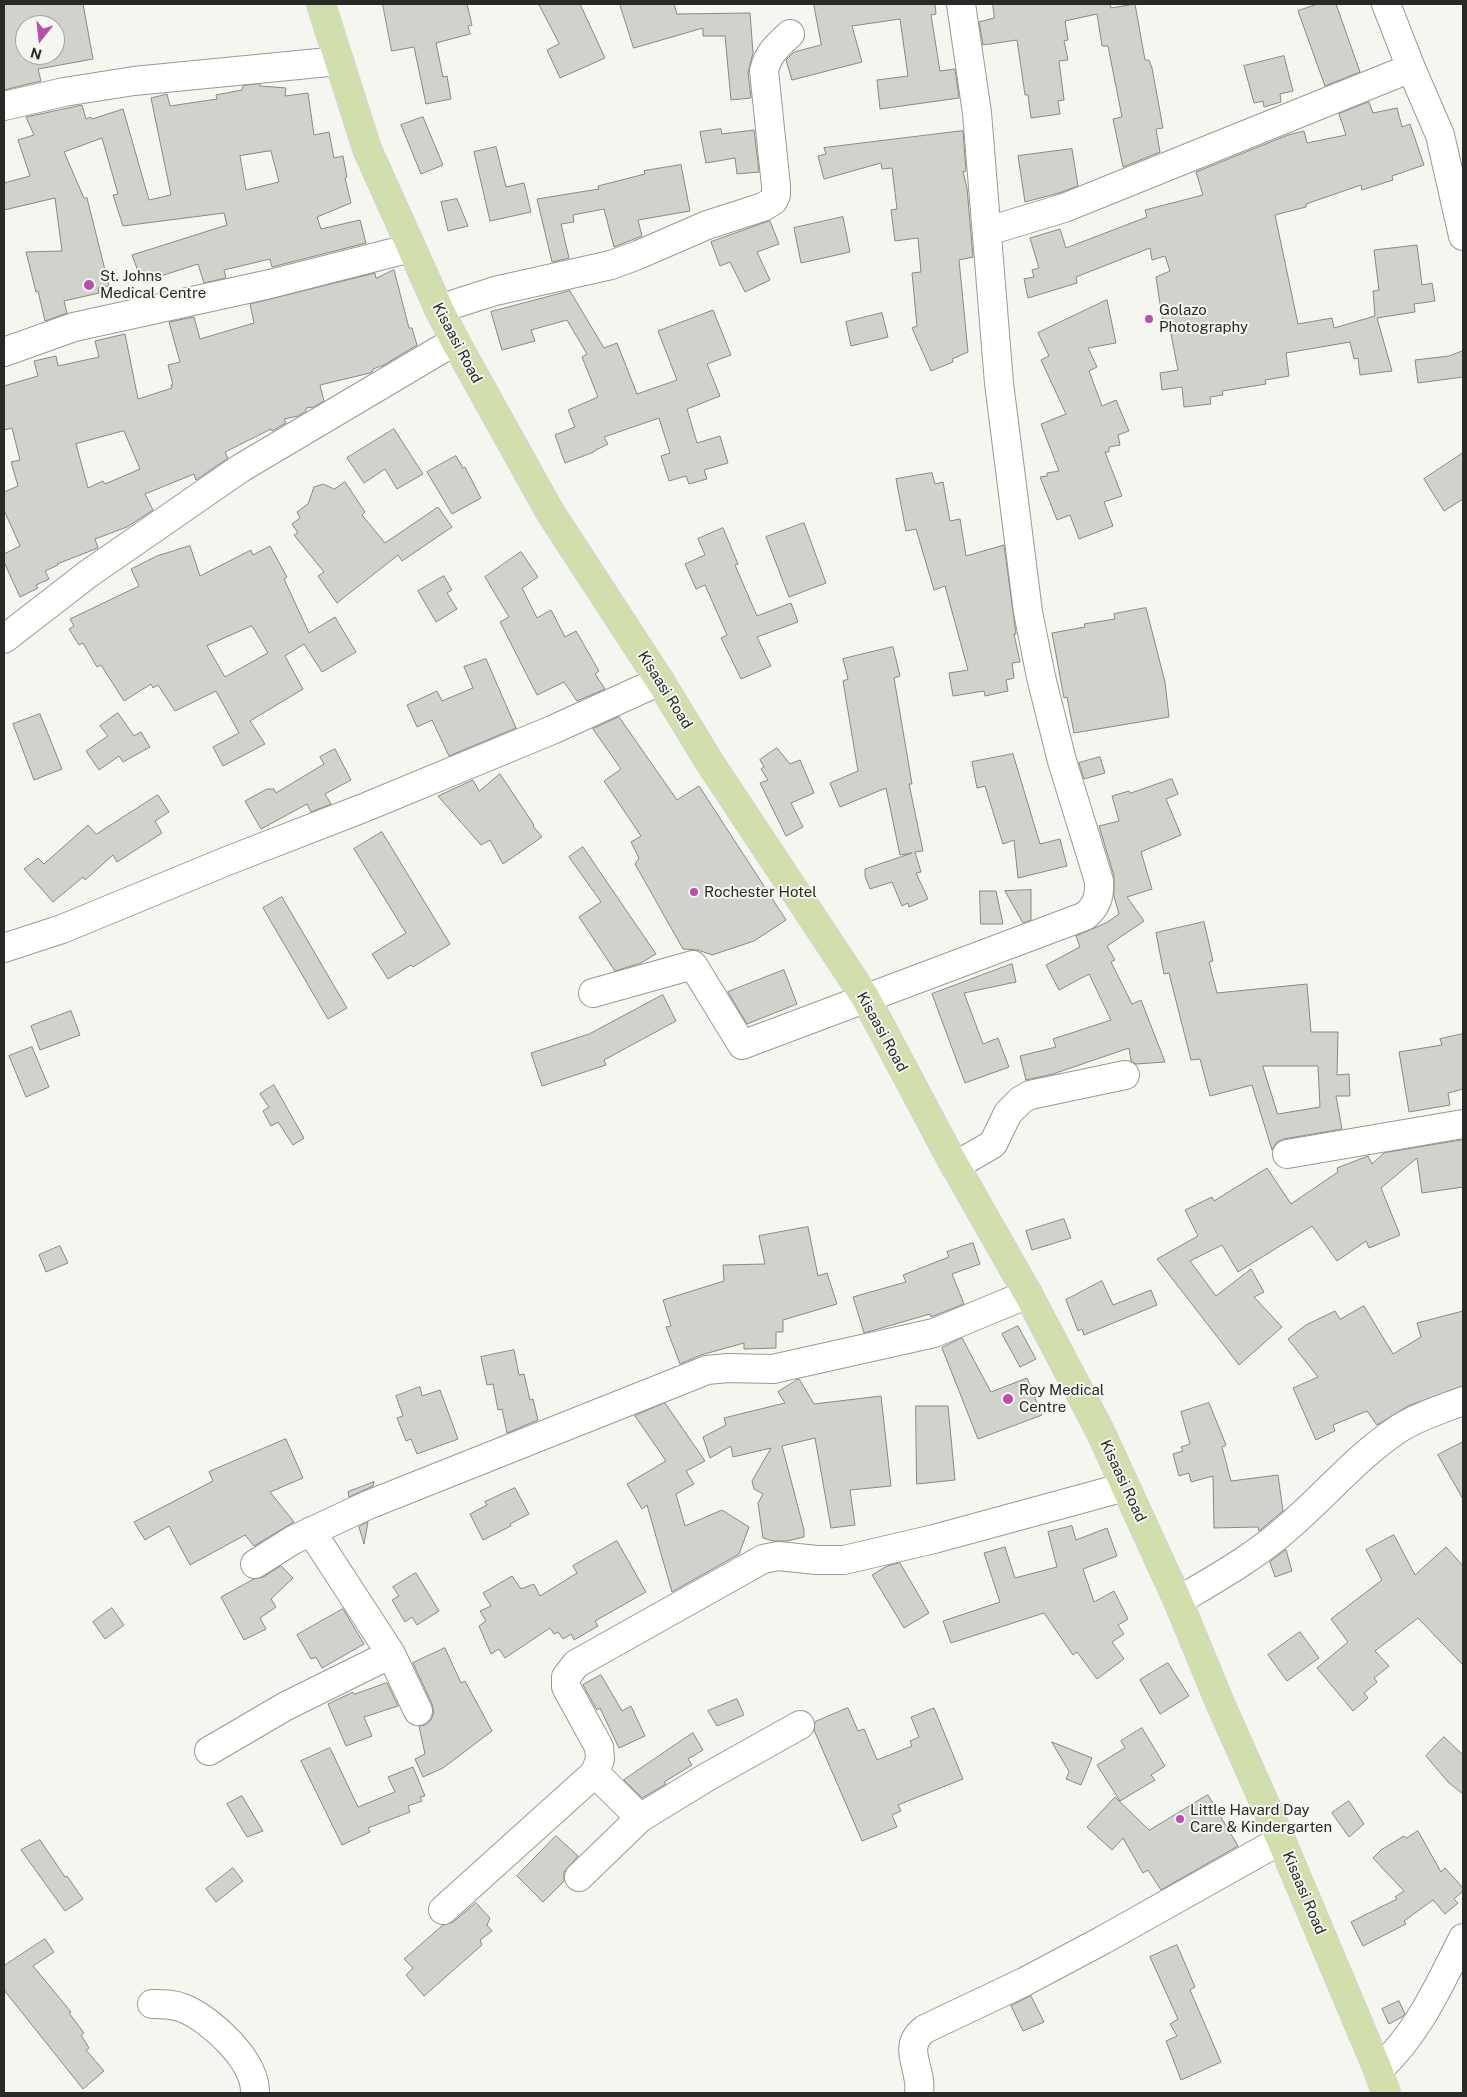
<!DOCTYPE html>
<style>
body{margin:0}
#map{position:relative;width:1467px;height:2097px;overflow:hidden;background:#f4f6ef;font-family:"Public Sans",sans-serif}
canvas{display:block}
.frame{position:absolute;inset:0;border:5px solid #292a28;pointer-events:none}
.north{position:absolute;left:15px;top:15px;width:50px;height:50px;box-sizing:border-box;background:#f4f6ef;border:1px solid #a3a49f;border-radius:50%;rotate:196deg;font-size:14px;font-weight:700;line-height:20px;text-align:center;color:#292a28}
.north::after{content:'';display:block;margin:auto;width:18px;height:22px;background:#ba4dad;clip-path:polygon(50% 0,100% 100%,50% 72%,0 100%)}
</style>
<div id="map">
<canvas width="1467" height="2097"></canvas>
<div class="frame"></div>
<div class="north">N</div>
</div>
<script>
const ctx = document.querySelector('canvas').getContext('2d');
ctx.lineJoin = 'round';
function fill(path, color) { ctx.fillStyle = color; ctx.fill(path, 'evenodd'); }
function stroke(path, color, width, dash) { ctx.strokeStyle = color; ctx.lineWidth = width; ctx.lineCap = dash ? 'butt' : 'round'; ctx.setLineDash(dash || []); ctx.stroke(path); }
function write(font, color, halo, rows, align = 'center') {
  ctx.font = font + ' "Public Sans",sans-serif'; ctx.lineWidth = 4; ctx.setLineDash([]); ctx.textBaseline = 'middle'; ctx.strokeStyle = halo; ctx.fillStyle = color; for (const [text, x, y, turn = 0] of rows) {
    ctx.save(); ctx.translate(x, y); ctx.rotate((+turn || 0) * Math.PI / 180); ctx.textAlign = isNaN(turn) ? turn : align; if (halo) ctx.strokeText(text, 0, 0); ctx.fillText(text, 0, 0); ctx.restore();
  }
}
const building = new Path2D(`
 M4,4H83L93,59L38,69L41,81L4,90ZM25,25H55V55H25Z
 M383,4H467L472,25L468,26L470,34L436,43L443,77L447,76L451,99L426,104L414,47L392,51Z
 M539,4H580L605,58L560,78L547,50L559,44Z
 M620,4H674L677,14L750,13L753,53L748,72L751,98L731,100L725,36H703V28L634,48Z
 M814,4H935L936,14L931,15L940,71L955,69L959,98L880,109L877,80L908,76L900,19L852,26L862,62L792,80L786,60L794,52L821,45Z
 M993,4H1110L1111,8L1135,4L1145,60H1149L1152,68L1163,128L1156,129L1160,152L1123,167L1113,119L1122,117L1108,46H1102L1097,14L1065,21L1068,40L1064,41L1068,60L1059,61L1064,100L1058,101L1060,114L1031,118L1028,95H1025L1017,40L983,45L979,22L994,18Z
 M1318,4H1336L1360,72L1325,86L1298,11Z
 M1284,56L1293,91L1280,94L1281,102L1264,107L1263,101L1254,103L1244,66Z
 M260,84V86L286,88L285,96L308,93L314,135L329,132L334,158L343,156L347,177L345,178L351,203L317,217L321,229L360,220L366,243L272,267L270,259L224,270L226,278L204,283L198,264L142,282L132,255L227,225L224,213L123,226L113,195L118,194L102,138L64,152L84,198H87L109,286L98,288L99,293L64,301L67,313L45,321L38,291L36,292L26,252L62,251L55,198L4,210V183L30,176L18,140L34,135L26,117L82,105L86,119L91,117L92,119L123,109L149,200L171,195L151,98L167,94L170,106L217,99L216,95L242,90L243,86ZM271,151L279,182L246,190L240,156Z
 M1369,102L1373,113L1397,108L1402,127L1410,124L1424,165L1392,176L1393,180L1362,190L1361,185L1306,204V207L1275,215L1298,324L1332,318L1334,328L1375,316L1373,291L1379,290L1374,250L1417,245L1422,285L1432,283L1435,301L1414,304L1415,312L1377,318L1392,371L1360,375L1358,358L1354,359L1350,342L1286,353L1289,376L1265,380L1266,384L1222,391L1223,395L1210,397L1211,404L1184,407L1182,387L1162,390L1160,373L1178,370L1170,329L1164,330L1156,277L1170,271L1165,256L1152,260L1150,248L1076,277L1077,283L1028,298L1024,279L1034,277L1032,270L1039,268L1030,238L1060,229L1066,248L1147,217L1145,210L1203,195L1196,172L1288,135L1304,131L1307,143L1346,135L1339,114Z
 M423,117L443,165L421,174L401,125Z
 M721,129L722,134L754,130L759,172L737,174L735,158L706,163L700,132Z
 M963,131L966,171L963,172L967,188L973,257L959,260L968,352L952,359L953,362L931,371L912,328L917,326L912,273L921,272L918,238L895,241L891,210L897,209L892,168L882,169L881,163L824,179L818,156L826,154L824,148Z
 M496,147L506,187L524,183L531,212L490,221L474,152Z
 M1072,149L1078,186L1059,193L1025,202L1018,156Z
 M681,165L690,211L638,220L642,236L614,247L604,209L573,215L574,222L561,224L569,258L552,262L537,199L599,189L598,186L645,174L644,171Z
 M457,199L468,226L448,231L441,202Z
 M843,217L850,252L801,263L794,228Z
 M770,221L779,244L757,252L770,280L745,292L730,262L720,266L711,242Z
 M394,270L409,328H412L417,345L384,365L373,369V371L370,373L320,385L324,401L314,407L306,408V411L298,416L284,419L286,423L272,431L271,429L225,452L228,458L196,480L194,474L145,494L153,510L127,527L95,539L98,548L57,564L58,565L45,571L49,579L36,585L38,588L20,597L4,562V554L20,546L4,510V492L18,486L11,462L20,460L12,428L4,430V386L38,376L34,361L56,356L58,366L99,357L95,341L125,334L138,399L172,388L171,385H173L168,365L180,362L169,322L194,317L200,339L254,323L250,304L375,273L376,278ZM124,431L140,469L105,484L103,481L88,488L76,444Z
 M570,291L604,348L617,343L637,394L677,380L658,331L713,310L731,355L707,364L720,396L687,409L697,443L720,436L728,463L704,470L707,479L689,484L686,476L669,481L661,456L670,453L659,418L604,437L608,444L594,451V452L565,463L555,435L575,427L568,410L598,397L582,357L587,354L567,320L531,330L535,341L502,350L491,312Z
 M1107,300L1116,343L1088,348L1097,367L1089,371L1102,406L1116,400L1129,431L1118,435L1120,445L1109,447V452H1105L1122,496L1104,502L1113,526L1079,539L1070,515L1057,520L1040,477L1047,476V473L1059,471L1041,424L1066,414L1041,360L1049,356L1038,333Z
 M882,313L888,337L851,346L846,322Z
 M1463,351V377L1418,383L1415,360L1449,356Z
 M394,429L423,474L397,489L385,469L364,483L347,458Z
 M1463,453V499L1444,511L1424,479Z
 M456,456L463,468L465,467L481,498L452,514L427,472Z
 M932,473L935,484L943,482L950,521L960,519L966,556L1004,545L1016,634H1014L1020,662L1012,663L1014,678L1006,680L1008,691L985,696L984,691L953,696L949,673L968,670L945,586L934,590L916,529L906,531L896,479Z
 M345,482L365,512L362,515L385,543L438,507L452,527L402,561L398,555L337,603L318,576L324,572L294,535L298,533L292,524L300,518L297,512L308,504L314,487L323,484L334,489Z
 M804,523L826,583L789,597L766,537Z
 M723,528L738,564L735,565L757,616L791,603L798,622L757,637L771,666L741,679L721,638L727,635L705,585L696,589L685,564L705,555L698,539Z
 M190,546L200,576L251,550L253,555L270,546L287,577L284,579L309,633L335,617L356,652L322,672L304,644L285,656L303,689L250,721L265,744L223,766L213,747L239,733L216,691L175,711L158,685L153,688L151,684L124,701L101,665L97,667L83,643L79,645L69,629L74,626L70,619L139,586L131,569L157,556ZM252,626L268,653L225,677L207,646Z
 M521,552L538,577L522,588L537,618L551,610L565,637L576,631L599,671L595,674L605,689L577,701L564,682L537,695L500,622L509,617L485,577Z
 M444,576L452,590L447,593L457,609L436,622L418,591Z
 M1146,608L1165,682L1169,717L1074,733L1067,697L1064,698L1052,633L1085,627L1084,624L1115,619L1114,614Z
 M893,647L900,676L894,678L912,784H909L923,851L915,852L921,872L916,873L928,899L909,907L908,903L902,906L892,882L870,889L865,876V869L912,853L900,855L886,788L840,807L830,783L858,771L843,681L848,679L843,659Z
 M486,659L516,728L449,756L432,720L417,727L407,705L437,691L442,701L473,688L464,667Z
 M118,713L134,736L141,732L150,747L123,762L119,756L99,770L86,751L108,736L100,726Z
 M40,714L62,769L34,780L13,724Z
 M619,717L677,800L699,786L786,920L754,941L712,955L698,950L683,949L635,864L639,858L631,842L641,836L604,781L621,769L593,729Z
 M777,748L790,764L800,760L814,793L791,803L803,827L786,836L760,783L768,780L761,769L764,767L760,760Z
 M335,749L351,780L325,794L331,804L311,812L307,804L261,829L245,801L267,789H274L276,793L324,764L320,757Z
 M1013,754L1040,844L1060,839L1067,866L1018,878L1014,840L1003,844L985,786L977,788L972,762Z
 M1100,757L1105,773L1084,779L1079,763Z
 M500,774L534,825L533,826L542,837L503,864L490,840L481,845L438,796L473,780L479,791Z
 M1172,779L1178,794L1166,799L1181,835L1141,852L1152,889L1127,897L1144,921L1107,946L1115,960L1111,962L1132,1004L1141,1000L1165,1062L1136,1064L1131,1061L1129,1048L1053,1074L1026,1080L1020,1056L1056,1047L1053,1039L1111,1020L1089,974L1059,990L1046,965L1080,947L1076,936L1106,923L1119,914L1114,896V876L1099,826L1119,821L1112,796L1129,791L1130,793Z
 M158,795L169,812L155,821L162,833L117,862L113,855L85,880L83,877L53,902L24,869L38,858L44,864L88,825L96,834Z
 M382,832L450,944L413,967L411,965L388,979L372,954L406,933L354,849Z
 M583,847L656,954L641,963L615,971L579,917L601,902L569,857Z
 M1031,890V920L1023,923L1005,891Z
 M980,891H996L1003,924H981Z
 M282,897L347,1008L328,1019L263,908Z
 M1204,922L1213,961L1209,962L1217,993L1307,984L1311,1032H1338L1337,1075L1349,1074L1350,1096H1336L1342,1129L1284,1139L1277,1142L1272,1150L1252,1085L1210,1096L1200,1059L1191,1060L1169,973L1164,974L1156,933ZM1263,1066H1318L1320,1107L1278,1114Z
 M1012,964L1016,982L964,993L983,1044L998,1038L1009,1067L965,1083L932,994Z
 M784,970L797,1004L747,1024L728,992Z
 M663,995L676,1021L604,1060L606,1065L542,1086L531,1053L589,1034Z
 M71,1011L80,1035L40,1050L31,1026Z
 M1463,1034V1089L1448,1093L1450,1105L1409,1112L1399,1052L1442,1045L1440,1039Z
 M32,1047L49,1087L26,1097L9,1056Z
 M274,1085L304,1138L293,1145L278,1122L271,1126L263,1111L269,1107L260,1094Z
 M1463,1140V1187L1422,1193L1417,1158L1381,1188L1400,1235L1369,1248L1366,1241L1337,1261L1312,1226L1238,1272L1222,1245L1190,1261L1216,1296L1251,1269L1264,1292L1254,1297L1282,1327L1239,1365L1157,1259L1198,1236L1185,1210L1212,1197L1214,1201L1267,1168L1291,1204L1338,1172L1337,1168L1368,1156L1372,1164L1384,1153Z
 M1064,1219L1071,1238L1032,1250L1026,1231Z
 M808,1227L818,1276L827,1273L837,1304L783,1320V1332H776V1348L744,1349V1343L701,1355L680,1364L666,1327L671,1326L663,1300L724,1281L723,1265L765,1264L759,1236Z
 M973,1243L980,1264L952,1274L964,1304L931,1317L930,1314L864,1333L853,1297L906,1282L903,1275L949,1257L947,1252Z
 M60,1246L68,1263L46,1272L39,1255Z
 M1102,1281L1113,1305L1151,1290L1157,1305L1084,1335L1082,1329L1078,1331L1066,1300Z
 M1364,1306L1393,1354L1421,1337L1417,1323L1463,1311V1386L1408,1406L1377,1425L1367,1411L1333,1425L1335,1431L1316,1440L1293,1388L1318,1377L1288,1339L1306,1325L1335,1311L1340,1319Z
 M1018,1326L1036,1359L1020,1367L1002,1334Z
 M962,1338L991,1392L1027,1378L1042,1415L978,1439L942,1348Z
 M514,1350L519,1375L524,1374L530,1400L533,1399L538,1420L507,1433L502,1409L498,1410L493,1384L487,1385L481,1357Z
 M799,1379L814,1404L881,1396L891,1486L850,1490L855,1525L831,1528L815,1438L782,1446L804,1530V1537L787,1541H773L763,1538L758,1503L763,1494L754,1489L752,1481L771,1448L733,1457L731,1446L710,1458L703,1437L726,1425L724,1418L785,1403L778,1392Z
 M420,1387L422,1396L440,1390L458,1439L417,1454L411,1439L406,1441L397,1418L403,1416L396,1396Z
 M665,1403L705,1461L686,1471L694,1484L676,1494L685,1526L722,1510L749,1527L739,1554L672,1592L647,1505L642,1509L627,1484L666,1461L635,1416Z
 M1209,1403L1226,1445L1222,1447L1231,1481L1278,1475L1283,1511L1259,1531L1258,1527L1214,1528L1213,1476L1191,1482L1189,1473L1179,1476L1173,1454L1183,1451L1181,1447L1190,1444L1181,1412Z
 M916,1406H948L955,1480L917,1484Z
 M286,1439L303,1478L270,1492L294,1522L254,1546L245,1535L190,1565L169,1526L145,1540L134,1522L213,1481L209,1472Z
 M1463,1442V1499L1438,1455Z
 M374,1482L373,1486L349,1497L348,1492Z
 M515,1488L529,1514L510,1524L511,1526L483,1540L470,1514L487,1505L485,1502Z
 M368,1522L364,1544L359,1527Z
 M1072,1526L1076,1540L1107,1528L1117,1556L1083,1569L1094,1602L1114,1591L1128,1619L1118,1625L1124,1634L1112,1642L1124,1659L1097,1679L1077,1652L1073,1655L1044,1613L951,1643L943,1621L1000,1602L984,1553L1005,1547L1015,1578L1057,1567L1048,1532Z
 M1394,1535L1415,1575L1446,1547L1463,1566V1665L1418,1618L1375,1651L1389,1666L1374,1678L1377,1682L1364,1693L1368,1698L1353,1711L1317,1668L1348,1642L1331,1619L1382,1580L1366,1550Z
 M617,1541L646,1592L595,1621L598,1626L574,1640L571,1634L563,1639L558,1632L554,1634L550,1628L505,1658L499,1649L491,1654L479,1626L486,1621L480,1611L491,1606L483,1593L512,1576L521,1589L534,1584L540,1596L577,1573L573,1566Z
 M1286,1550L1292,1571L1275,1577L1270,1562Z
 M900,1563L929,1613L904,1628L872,1575L887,1566Z
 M281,1566L293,1578L271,1599L276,1607L260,1618L266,1629L244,1640L221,1597L254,1579L263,1577Z
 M416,1573L439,1611L417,1625L412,1617L405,1622L392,1600L399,1596L393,1587Z
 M112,1608L124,1625L105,1639L93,1622Z
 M343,1609L364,1644L322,1668L316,1657L311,1659L297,1635Z
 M1300,1632L1319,1658L1287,1681L1268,1655Z
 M445,1648L461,1683L465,1681L492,1731L443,1768L423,1777L415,1759L425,1754L419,1726L425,1725L431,1720L434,1712L432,1704L413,1663Z
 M1168,1663L1189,1696L1160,1714L1140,1680Z
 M601,1675L622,1711L631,1706L645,1736L619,1748L600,1708L597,1710L583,1685Z
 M387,1683L398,1706L364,1717L372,1736L346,1746L328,1704L353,1692L354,1694Z
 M737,1699L744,1715L717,1726L708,1711Z
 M848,1708L858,1731L864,1729L877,1760L912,1746L910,1741L919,1737L911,1717L934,1708L963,1779L898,1805L901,1811L892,1815L897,1827L862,1841L814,1730L815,1722Z
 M1142,1728L1165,1766L1151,1775L1155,1780L1120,1801L1097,1765L1125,1748L1121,1741Z
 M693,1733L703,1750L688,1759L692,1765L664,1782L666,1784L642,1798L624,1780Z
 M1444,1737L1463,1755V1794L1448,1782L1426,1756Z
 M1052,1742L1092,1758L1081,1785L1066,1779L1069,1772Z
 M330,1748L358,1807L395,1792L388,1777L413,1767L425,1796L420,1797L422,1801L408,1806L410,1812L368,1828L370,1832L342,1845L301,1761Z
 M1208,1795L1238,1846L1161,1890L1148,1870L1143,1873L1123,1838L1112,1850L1087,1827L1115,1797L1149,1830Z
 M242,1796L263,1831L247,1837L227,1804Z
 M1349,1801L1364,1824L1349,1837L1332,1813Z
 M1418,1831L1441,1872L1445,1868L1463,1888V1891L1454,1899L1458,1903L1445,1914L1433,1900L1404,1921L1406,1924L1363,1946L1351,1922L1397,1899L1395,1897L1404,1891L1373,1858L1381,1850L1404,1836L1406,1838Z
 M556,1836L578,1856L564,1872V1881L543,1902L517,1876Z
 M40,1840L65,1877L67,1876L83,1899L65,1911L21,1850Z
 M233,1868L243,1881L216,1902L206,1889Z
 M476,1903L490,1918L487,1925L492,1931L480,1940L482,1945L424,1996L406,1975L413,1968L404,1959L443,1925L453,1922Z
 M45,1939L54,1952L33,1966L71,2012L69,2013L84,2033L81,2035L89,2048L86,2050L104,2071L83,2089L4,1990V1966Z
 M1177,1945L1195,1987L1190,1990L1221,2062L1181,2080L1166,2041L1177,2036L1170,2024L1178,2019L1150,1957Z
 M1031,1996L1044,2022L1023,2031L1011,2006Z
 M1399,2001L1405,2014L1402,2017L1389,2024L1382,2009Z`);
fill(building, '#d0d2cc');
stroke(building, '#878983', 1);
const minor = new Path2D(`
 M1386,4L1411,68L1440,135L1463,236
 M4,106L64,92L134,81L339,61
 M988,231L1064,208L1411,68
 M439,309L495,291L611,265L638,255L707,225L763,207L773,201L776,195V186L764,71C768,53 778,45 790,34
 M4,352L74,327L270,284L411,248
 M4,639L88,574L241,468L455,341
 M4,948L62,929L227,861L366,807L552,730L660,681
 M593,993L693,965L742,1045L1085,916C1097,906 1100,896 1099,881L1062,761L1041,677L1028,612L999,383L977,113L961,4
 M1287,1154L1463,1124
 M955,1166L993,1144L1008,1113L1021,1100L1030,1095L1125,1075
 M311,1531L391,1654L418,1711
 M255,1564L293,1540L368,1505L707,1370L728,1368L773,1369L934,1333L1028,1294
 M1178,1601C1215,1579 1253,1558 1286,1529C1325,1496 1357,1456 1400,1428C1419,1416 1442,1409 1463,1401
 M209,1751L286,1706L391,1654
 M595,1773L640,1818
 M579,1877L640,1818L707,1777L800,1725
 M443,1910L595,1773L600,1759L599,1747L566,1687V1677L576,1664L763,1559L778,1556L817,1560H844L934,1539L1125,1487
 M152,2004C163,2004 173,2004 183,2008C211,2019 256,2061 255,2093
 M1378,2070C1418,2034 1439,1985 1463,1938
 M919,2093C923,2069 900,2047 925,2029L1024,1982L1103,1940L1281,1840`);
const major = new Path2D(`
 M321,4L367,149L439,309L455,341L550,512L660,681L710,763L865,997L949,1155L1028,1294L1100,1431L1178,1601L1220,1703L1281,1840L1378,2070L1386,2093`);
stroke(minor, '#989a94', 30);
stroke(major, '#d4d4d4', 30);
stroke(minor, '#fff', 28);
stroke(major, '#d0dfac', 28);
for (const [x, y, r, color] of [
 [89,285,6,"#ba4dad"],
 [1149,319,5,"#ba4dad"],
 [694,892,5,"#ba4dad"],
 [1008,1399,6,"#ba4dad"],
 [1180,1819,5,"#ba4dad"]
]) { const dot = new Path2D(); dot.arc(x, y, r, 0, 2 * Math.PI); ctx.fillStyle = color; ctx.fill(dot); stroke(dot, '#f4f6ef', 2); }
write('15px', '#292a28', '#f4f6ef', [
 ["St. Johns",100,276],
 ["Medical Centre",100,293],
 ["Golazo",1159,310],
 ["Photography",1159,327],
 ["Rochester Hotel",704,892],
 ["Roy Medical",1019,1390],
 ["Centre",1019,1407],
 ["Little Havard Day",1190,1810],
 ["Care & Kindergarten",1190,1827]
], 'left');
write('15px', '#292a28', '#f4f6ef', [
 ["Kisaasi Road",457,343,62],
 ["Kisaasi Road",665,690,58],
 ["Kisaasi Road",882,1032,61],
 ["Kisaasi Road",1123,1481,65],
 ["Kisaasi Road",1304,1893,67]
]);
</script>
